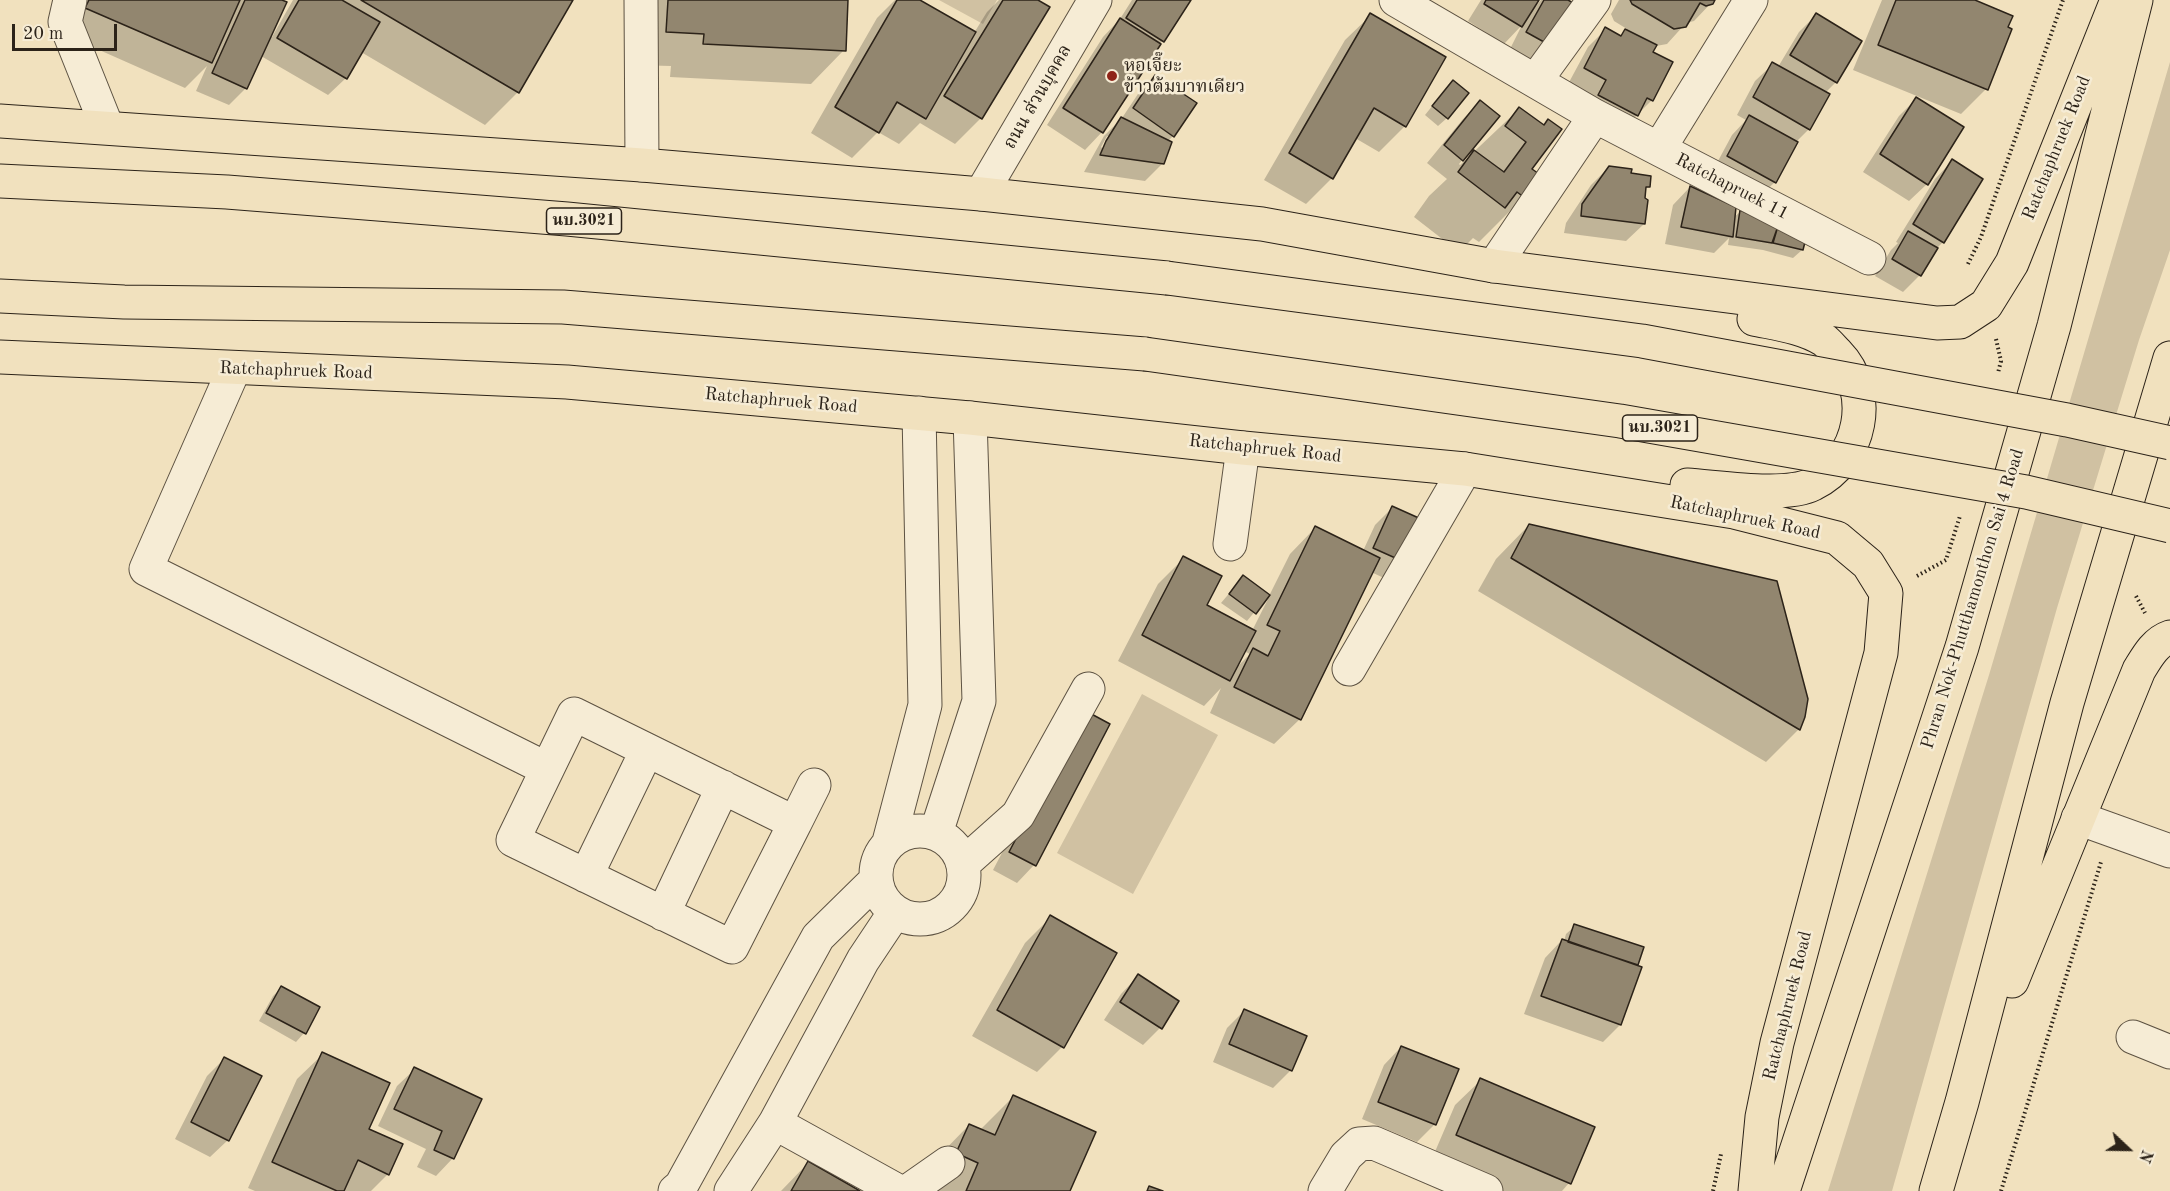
<!DOCTYPE html>
<meta charset="utf-8">
<style>
body{margin:0}
#map{position:relative;width:2170px;height:1191px;overflow:hidden;background:#f1e1be;font-family:"Old Standard TT",serif}
canvas{display:block}
.north{position:absolute;left:2098px;top:1119px;width:60px;height:60px;-webkit-text-stroke:4px #f6ecd5;paint-order:stroke;rotate:112deg;font-size:16px;font-weight:700;line-height:24px;text-align:center;color:#2c2319}
.north::after{content:'';display:block;margin:auto;width:21px;height:27px;background:#2c2319;clip-path:polygon(50% 0,100% 100%,50% 72%,0 100%)}
.scale{position:absolute;left:12px;top:24px;width:105px;height:27px;box-sizing:border-box;border:3px solid #2c2319;border-top:0;padding-left:8px;font-size:18px;line-height:21px;white-space:nowrap;color:#2c2319;-webkit-text-stroke:4px #f6ecd5;paint-order:stroke}
</style>
<div id="map">
<canvas width="2170" height="1191"></canvas>
<div class="north">N</div>
<div class="scale">20 m</div>
</div>
<script>
const ctx = document.querySelector('canvas').getContext('2d');
ctx.lineJoin = 'round';
function fill(path, color) { ctx.fillStyle = color; ctx.fill(path, 'evenodd'); }
function stroke(path, color, width, dash) { ctx.strokeStyle = color; ctx.lineWidth = width; ctx.lineCap = dash ? 'butt' : 'round'; ctx.setLineDash(dash || []); ctx.stroke(path); }
function write(font, color, halo, rows, align = 'center') {
  ctx.font = font + ' "Old Standard TT","Noto Serif Thai",serif'; ctx.lineWidth = 5; ctx.setLineDash([]); ctx.textBaseline = 'middle'; ctx.strokeStyle = halo; ctx.fillStyle = color; for (const [text, x, y, turn = 0] of rows) {
    ctx.save(); ctx.translate(x, y); ctx.rotate((+turn || 0) * Math.PI / 180); ctx.textAlign = isNaN(turn) ? turn : align; if (halo) ctx.strokeText(text, 0, 0); ctx.fillText(text, 0, 0); ctx.restore();
  }
}
fill(new Path2D(`
 M939,0H997L983,24Z
 M2170,62V250L2139,340L2057,608L1892,1191H1828L1989,675Z
 M1142,694L1218,735L1133,894L1057,853Z`), '#d0c1a2');
fill(new Path2D(`
 M75,0H238L237,3L240,0H278L270,36L272,37L293,0H572L518,92L485,125L361,52L346,78L328,95L261,56L246,88L229,105L196,91L207,66L185,88L61,33Z
 M637,0H847L844,50L811,84L670,77L671,66L633,65Z
 M895,0H917L974,33L987,12L999,0H1035L981,118L955,144L920,123L899,144L878,132L852,158L811,133L877,18Z
 M1132,0H1189L1102,132L1085,150L1047,125L1103,37L1120,19Z
 M1481,0H1537L1536,6L1541,0H1565L1535,63L1510,49L1522,25L1504,44L1468,21Z
 M1619,0H1714L1694,21L1686,23L1667,44L1656,46L1651,52L1671,63L1652,100L1619,133L1567,86L1588,47L1606,29L1620,37L1627,29L1614,21L1611,14Z
 M1882,0H1971L1986,89L1961,114L1853,70Z
 M1371,15L1405,126L1379,152L1355,138L1332,178L1306,204L1264,180L1345,40Z
 M1816,15L1860,42L1836,82L1825,93L1809,129L1796,142L1775,182L1757,199L1711,174L1732,135L1746,120L1737,115L1755,81L1773,64L1778,67L1799,32Z
 M1156,77L1173,136L1168,141L1163,163L1145,181L1084,172L1104,136L1122,118L1138,94ZM1107,136H1111L1103,149L1101,147Z
 M1445,90L1447,118L1438,126L1425,115Z
 M1916,99L1927,184L1909,201L1863,172L1899,116Z
 M1480,102L1498,116L1459,164L1460,165L1519,109L1543,127L1530,169L1524,197L1479,242L1473,238L1459,252L1414,217L1429,196L1447,179L1427,163L1463,119Z
 M1952,161L1981,179L1943,242L1934,251L1920,275L1903,292L1875,276L1891,250L1898,243L1896,242L1935,179Z
 M1609,167L1629,174L1648,186L1644,190V224L1626,241L1564,233L1566,223L1591,185Z
 M1690,187L1733,218L1740,212L1804,239L1802,250L1793,258L1763,250L1728,245L1729,238L1714,253L1665,244L1673,205Z
 M1392,508L1419,520L1384,578L1371,572L1300,719L1274,744L1210,713L1221,688L1204,706L1118,661L1158,584L1184,558L1205,606L1252,631L1268,599L1266,598L1247,621L1221,603L1243,577L1269,596L1290,554L1315,528L1363,551L1375,525ZM1244,651L1250,654L1237,667Z
 M1529,525L1799,729L1766,762L1478,591L1496,559Z
 M1108,724L1034,865L1017,883L993,870L1067,729Z
 M1051,917L1062,1047L1037,1072L972,1036L1025,943Z
 M1575,926L1636,964L1620,1025L1603,1042L1524,1014L1545,958L1562,940L1564,941L1566,934Z
 M1138,976L1160,1028L1143,1045L1104,1020L1121,994Z
 M281,988L304,1033L296,1042L259,1021L273,996Z
 M1244,1011L1291,1070L1273,1088L1213,1062L1227,1028Z
 M1401,1047L1435,1124L1417,1142L1362,1119L1384,1065Z
 M323,1054L367,1129L388,1174L371,1191H255L248,1188L297,1079Z
 M224,1059L228,1140L210,1157L175,1139L207,1076Z
 M415,1069L480,1100L453,1158L436,1176L417,1167L426,1149L378,1126L397,1086Z
 M1481,1080L1593,1128L1569,1183L1562,1191H1501L1431,1161L1455,1105Z
 M1013,1097L1069,1191H935L936,1159L969,1125L980,1130Z
 M808,1163L857,1191H781Z`), '#0003');
const building = new Path2D(`
 M89,0H240L212,63L85,8Z
 M245,0H282L287,2L247,89L212,73Z
 M299,0H342L380,22L347,79L277,38Z
 M361,0H573L519,93Z
 M668,0H848L846,51L703,44L704,34L666,32Z
 M897,0H920L976,32L926,119L897,102L879,133L835,107Z
 M1003,0H1038L1050,7L982,119L944,96Z
 M1137,0H1191L1164,42L1126,18Z
 M1486,0H1539L1522,27L1484,4Z
 M1544,0H1568L1577,5L1553,47L1526,32Z
 M1630,0H1715L1713,4L1706,6L1700,3L1686,27L1674,29L1632,4Z
 M1896,0H1975L2013,16L2008,27L2012,29L1988,90L1878,45Z
 M1370,13L1446,57L1406,127L1374,108L1333,179L1289,153Z
 M1816,13L1862,41L1837,83L1790,55Z
 M1120,18L1161,44L1103,133L1063,108Z
 M1605,27L1621,36L1625,29L1657,45L1653,52L1673,62L1653,101L1647,98L1638,116L1598,95L1606,80L1584,68Z
 M1772,62L1830,94L1810,130L1753,97Z
 M1155,75L1197,103L1174,137L1133,108Z
 M1453,80L1469,93L1448,119L1432,106Z
 M1916,97L1964,127L1928,185L1880,154Z
 M1480,100L1500,116L1463,161L1444,145Z
 M1519,107L1544,125L1548,119L1562,129L1532,169L1542,176L1525,198L1517,192L1505,208L1458,172L1474,150L1504,172L1526,142L1505,126Z
 M1749,115L1798,142L1776,183L1727,156Z
 M1121,117L1172,142L1164,164L1100,155L1106,141Z
 M1952,159L1983,179L1944,243L1913,224Z
 M1609,166L1632,169L1631,173L1651,176L1650,187H1646L1645,198L1648,200L1645,224L1581,216L1582,204Z
 M1690,186L1736,207L1733,237L1681,227Z
 M1740,210L1778,226L1772,243L1736,237Z
 M1778,226L1806,238L1803,250L1773,243Z
 M1908,231L1938,248L1921,276L1892,259Z
 M1392,506L1421,519L1402,561L1373,548Z
 M1529,524L1777,581L1808,699L1805,717L1800,730L1511,558Z
 M1315,526L1380,558L1301,720L1234,687L1253,648L1268,656L1280,631L1267,625Z
 M1183,556L1222,576L1207,605L1256,631L1230,681L1142,635Z
 M1243,575L1270,595L1256,614L1229,594Z
 M1084,710L1110,724L1036,866L1009,852Z
 M1050,915L1117,953L1064,1048L997,1010Z
 M1574,924L1644,947L1638,965L1568,942Z
 M1562,939L1642,967L1621,1025L1541,996Z
 M1138,974L1179,1001L1162,1029L1120,1002Z
 M281,986L320,1007L306,1034L266,1013Z
 M1244,1009L1307,1036L1292,1071L1229,1044Z
 M1401,1046L1459,1069L1436,1125L1378,1102Z
 M322,1052L390,1083L369,1129L403,1144L389,1175L358,1160L344,1191H337L272,1162Z
 M224,1057L262,1076L229,1141L191,1122Z
 M414,1067L482,1099L454,1159L434,1150L442,1131L394,1109Z
 M1480,1078L1595,1127L1571,1184L1456,1135Z
 M1013,1095L1096,1132L1070,1191H966L978,1163L956,1153L969,1124L995,1135Z
 M808,1161L860,1191H791Z
 M1149,1186L1163,1191H1147Z`);
fill(building, '#92866f');
stroke(building, '#2c2319', 1.5);
const minor = new Path2D(`
 M70,0L65,22L107,127
 M641,0L642,165
 M1396,0L1595,116L1869,258
 M1536,80L1594,0
 M1659,149L1751,0
 M981,194L1095,0
 M1494,266L1595,116
 M234,369L146,569L547,769
 M1230,544L1243,448
 M1349,669L1465,469
 M574,714L795,823L732,947L513,840Z
 M2078,818L2170,851
 M795,823L814,785
 M876 875a44 44 0 1 1 88 0a44 44 0 1 1-88 0Z
 M936,833L979,701L970,418
 M889,842L925,705L919,413
 M963,864L1018,815L1088,689
 M586,876L647,750
 M663,914L723,787
 M2133,1037L2170,1052
 M775,1123L898,1191
 M675,1191L681,1186L818,937L876,880
 M731,1191L775,1123L863,960L895,912
 M908,1191L948,1163
 M1325,1191L1346,1156L1359,1144L1374,1143L1486,1191`);
const major = new Path2D(`
 M0,121L642,165L981,194L1262,224L1494,266L1937,323L1960,322L1986,305L2012,263L2117,0
 M0,181L227,192L567,219L1167,278
 M0,296L124,302L563,307L1145,354
 M0,357L567,382L970,418L1243,448L1465,469L1734,512L1837,538L1868,564L1886,593L1881,653L1777,1043L1762,1117L1755,1191
 M1687,485C1719,487 1786,498 1813,484C1862,460 1875,392 1837,353C1833,349 1828,343 1824,340C1803,327 1778,324 1754,319
 M2012,981L2139,670C2147,657 2155,642 2170,637
 M1783,1191L1962,647L2054,326L2136,0
 M1936,1191L1962,1102L2067,703L2170,358`);
stroke(minor, '#5d5242', 35);
stroke(major, '#2c2319', 35);
stroke(new Path2D(`
 M1968,264L1981,237L2063,0
 M1996,339L2001,361L1998,373
 M1917,576L1946,560L1960,516
 M2136,596L2145,613
 M1713,1191L1721,1154
 M2001,1191L2101,862`), '#2c2319', 4, [1.5, 3]);
stroke(minor, '#f6ecd5', 33);
stroke(major, '#f1e1be', 33);
const majorBridge = new Path2D(`
 M1167,278L1642,341L2067,420L2170,443
 M1145,354L1620,421L2026,492L2170,526`);
stroke(majorBridge, '#2c2319', 35, []);
stroke(majorBridge, '#f1e1be', 33);
for (const [x, y, r, color] of [
 [1112,76,6,"#8f2418"]
]) { const dot = new Path2D(); dot.arc(x, y, r, 0, 2 * Math.PI); ctx.fillStyle = color; ctx.fill(dot); stroke(dot, '#f6ecd5', 2); }
for (const [x, y, w] of [
 [584,221,75],
 [1660,428,75]
]) { const box = new Path2D(); box.roundRect(x - w / 2, y - 13, w, 26, 4.5); ctx.fillStyle = '#f6ecd5'; ctx.fill(box); stroke(box, '#2c2319', 1.5); }
write('bold 16px', '#2c2319', null, [
 ["นบ.3021",584,221],
 ["นบ.3021",1660,428]
]);
write('18px', '#2c2319', '#f6ecd5', [
 ["หอเจี๊ยะ",1124,66],
 ["ข้าวต้มบาทเดียว",1124,87]
], 'left');
write('18px', '#2c2319', '#f6ecd5', [
 ["ถนน ส่วนบุคคล",1038,97,-60],
 ["Ratchaphruek Road",2057,148,-68],
 ["Ratchapruek 11",1732,187,27],
 ["Ratchaphruek Road",296,371,2],
 ["Ratchaphruek Road",781,401,5],
 ["Ratchaphruek Road",1265,449,6],
 ["Ratchaphruek Road",1745,518,12],
 ["Phran Nok-Phutthamonthon Sai 4 Road",1973,599,-73],
 ["Ratchaphruek Road",1788,1006,-76]
]);
</script>
